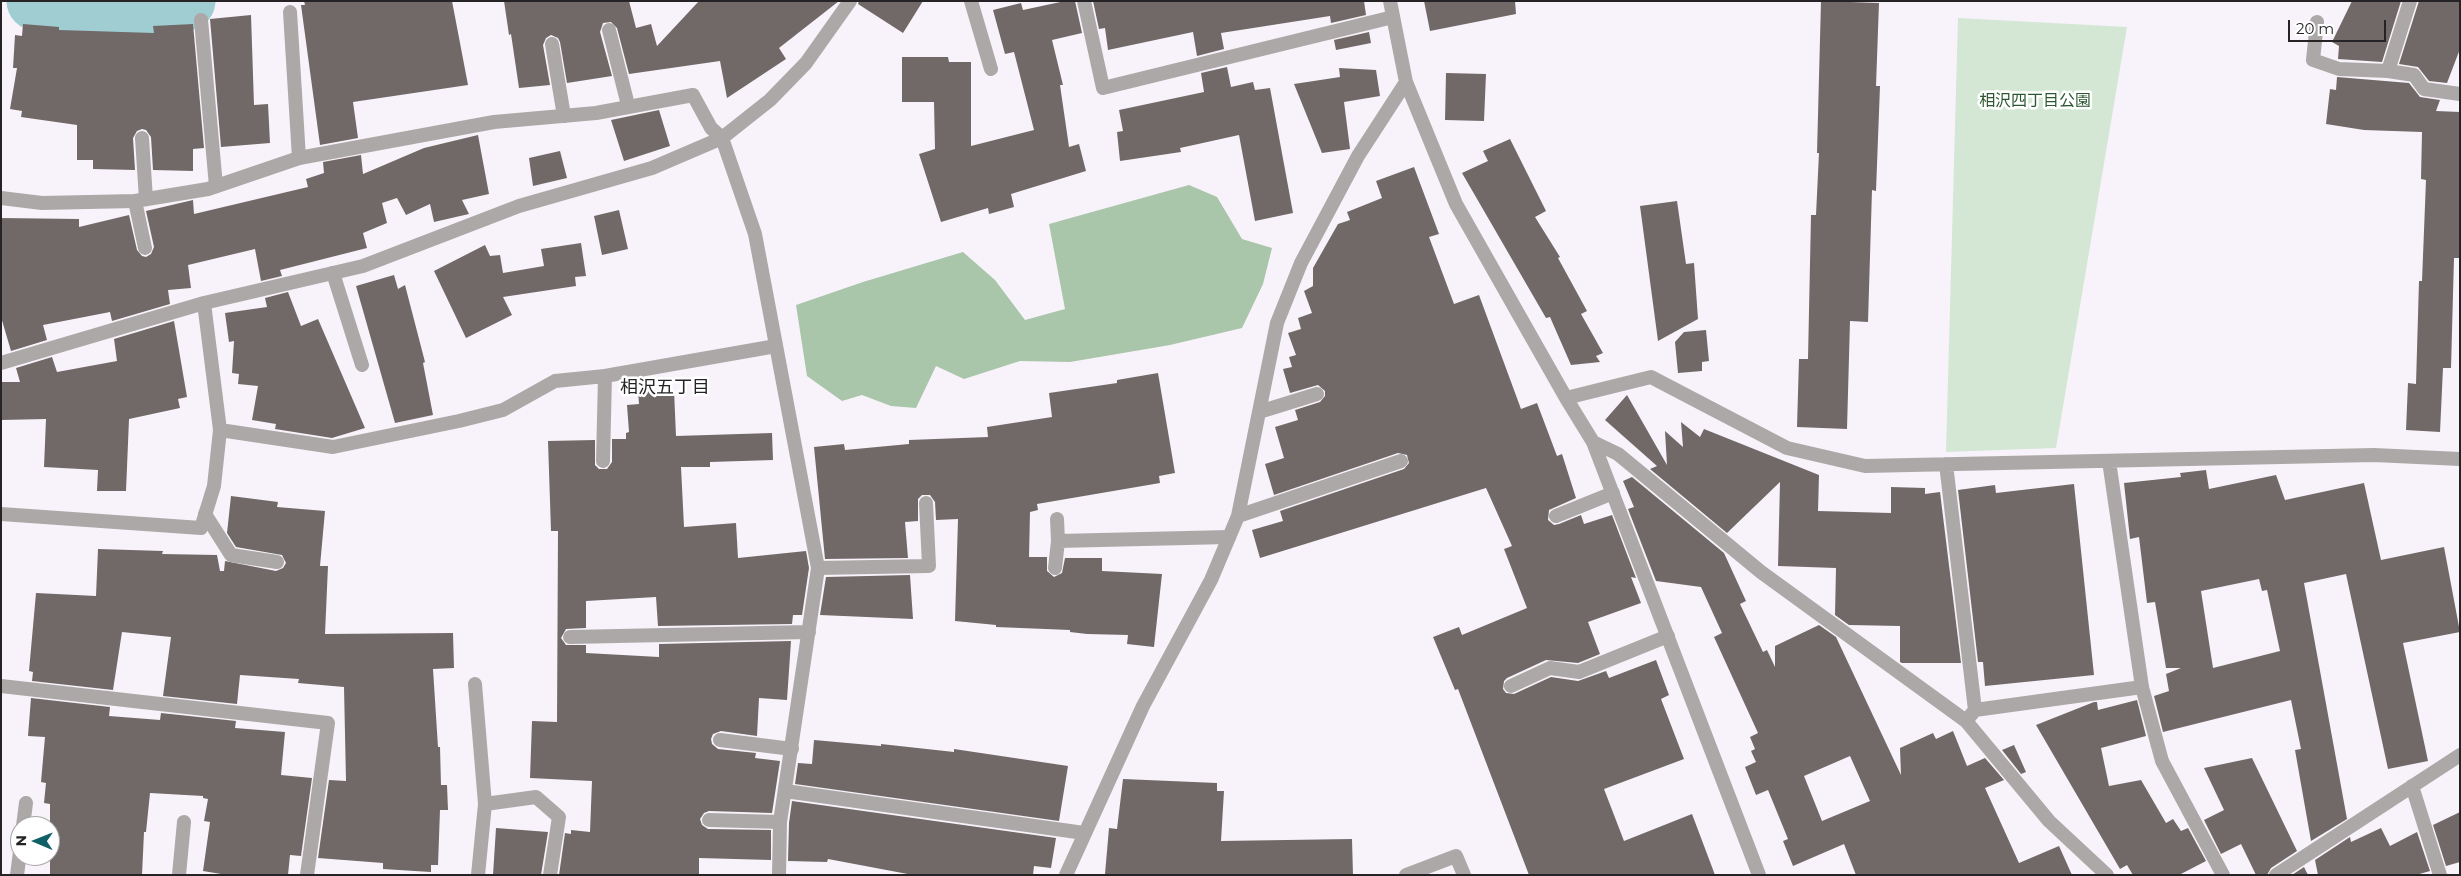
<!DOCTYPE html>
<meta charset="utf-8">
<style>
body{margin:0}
#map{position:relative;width:2461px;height:876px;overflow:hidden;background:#f8f3fa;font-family:Montserrat,sans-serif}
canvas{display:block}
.frame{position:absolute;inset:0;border:2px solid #252326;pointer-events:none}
.north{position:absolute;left:10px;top:816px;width:50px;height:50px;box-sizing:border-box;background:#fff;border:1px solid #a8a7a8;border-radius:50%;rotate:271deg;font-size:14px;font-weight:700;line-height:20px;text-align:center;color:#252326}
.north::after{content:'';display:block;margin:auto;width:18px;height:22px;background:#106166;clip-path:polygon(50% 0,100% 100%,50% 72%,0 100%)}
.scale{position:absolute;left:2288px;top:20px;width:98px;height:22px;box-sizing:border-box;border:2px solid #252326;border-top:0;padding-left:6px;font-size:15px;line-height:18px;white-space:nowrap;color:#252326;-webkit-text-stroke:4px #fff;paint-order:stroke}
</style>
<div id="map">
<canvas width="2461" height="876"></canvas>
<div class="frame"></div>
<div class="north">N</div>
<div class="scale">20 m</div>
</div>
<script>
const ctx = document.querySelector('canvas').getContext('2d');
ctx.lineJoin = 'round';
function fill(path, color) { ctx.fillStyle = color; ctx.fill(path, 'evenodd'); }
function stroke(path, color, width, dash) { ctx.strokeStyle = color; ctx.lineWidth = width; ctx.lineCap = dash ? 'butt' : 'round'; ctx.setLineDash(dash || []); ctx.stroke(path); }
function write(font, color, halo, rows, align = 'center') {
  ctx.font = font + ' Montserrat,"Noto Sans JP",sans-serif'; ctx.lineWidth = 5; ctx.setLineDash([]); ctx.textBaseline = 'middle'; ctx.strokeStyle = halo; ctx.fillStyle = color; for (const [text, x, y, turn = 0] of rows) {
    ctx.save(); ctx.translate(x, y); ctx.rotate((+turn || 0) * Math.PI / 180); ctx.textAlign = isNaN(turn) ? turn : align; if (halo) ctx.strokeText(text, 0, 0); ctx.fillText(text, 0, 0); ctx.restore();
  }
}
fill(new Path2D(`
 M1958,18L2127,27L2056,448L1946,452Z`), '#d3e7d4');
fill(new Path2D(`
 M1189,185L1217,197L1242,239L1272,248L1263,284L1242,328L1170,345L1070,362L1020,361L964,379L936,366L916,408L891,406L862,395L842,401L807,376L796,305L863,282L963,252L995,280L1025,320L1065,309L1049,224Z`), '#a9c5aa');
stroke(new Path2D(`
 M36,1L100,13L149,12L186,1`), '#9fcdd1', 59);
fill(new Path2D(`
 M304,1H452L468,85L353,102L358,138L320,145L301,5H305Z
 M504,1H629L636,28L651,24L657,46L699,1H839L779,48L786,59L727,98L720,61L629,74L617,28L611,22L603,23L600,32L612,76L567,83L560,42L558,38L551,35L546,38L543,45L550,85L519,88L511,34L509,35Z
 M859,1H923L903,33L858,4Z
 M1065,1H1075L1082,33L1052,40L1063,85H1060L1069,147L1079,144L1086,171L1011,194L1014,207L989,214L988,208L941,222L919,154L935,149L934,102H902V57H948L949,62H971V146L1034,130L1014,52L1005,54L993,10L1021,3L1023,10Z
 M1093,1H1364L1366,15L1331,23L1330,16L1221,33L1224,49L1197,56L1193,32L1108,50L1105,28L1099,29Z
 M1424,1H1515L1516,14L1430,31Z
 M1821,1L1879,3L1876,86H1880L1876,191L1872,190L1868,322L1850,321L1847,429L1797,427L1799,359H1808L1811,215H1816L1819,153H1817Z
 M2352,1H2401L2382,62L2338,59L2339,46L2332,42Z
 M2419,1H2460V49L2447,83L2429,81L2418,67L2399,64Z
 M251,15L254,105L268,104L270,143L221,147L210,19Z
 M23,24L59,27V30L154,33L153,26L193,24L204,148L193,149V171L153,170L151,137L146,130L142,129L137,131L133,138L135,170L93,169V160H77V125L21,117L22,111L10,109L17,68H13L15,35L22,36Z
 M1369,32L1371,43L1336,50L1334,40Z
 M1227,67L1231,87L1253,82L1255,90L1270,88L1293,213L1255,221L1239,135L1180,148L1181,152L1120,161L1117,132L1123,131L1119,110L1204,92L1201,73Z
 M1339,68L1376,70L1380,96L1344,102L1350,149L1322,153L1294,84L1340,77Z
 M1446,73L1486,74L1484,121L1445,120Z
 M2337,77L2409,83L2420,97L2440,100L2436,111L2460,112V258H2454L2451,368H2443L2440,432L2406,430L2408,383L2416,384L2419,281H2422L2426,180L2421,179L2422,132L2364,130L2326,124L2330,89L2336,90Z
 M659,110L670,146L624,161L611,120Z
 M478,135L489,194L462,200L469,214L434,222L430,204L406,215L397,198L382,203L387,223L363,233L367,248L280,270L282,276L261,281L255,249L188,265L191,288L168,290L170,304L112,321L110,312L43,325L47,340L11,351L1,317V218L79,219V227L129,215L137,250L142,256L146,257L151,254L154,247L146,211L193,200L194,214L308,187L306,179L324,173L323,162L361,155L363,174L424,148Z
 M1510,139L1546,211L1535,217L1560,257L1558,258L1587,311L1581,314L1603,353L1596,356L1600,362L1571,365L1550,317L1546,318L1462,173L1488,161L1483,151Z
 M560,151L567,178L533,186L529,158Z
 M1414,167L1439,234L1429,237L1454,304L1479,295L1521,409L1537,403L1557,456L1562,454L1576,498L1549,510L1548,520L1554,525L1559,524L1581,515L1584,524L1612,515L1636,578L1631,577L1641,603L1588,622L1600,654L1578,663L1546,660L1507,678L1504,681L1503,689L1506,693L1514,694L1551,677L1578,681L1606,671L1609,678L1656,660L1669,695L1661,699L1684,759L1604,789L1624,841L1692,814L1715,875H1529L1458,689L1455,690L1433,637L1459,627L1462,635L1527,608L1504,549L1512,546L1486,488L1260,558L1252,530L1283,521L1280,511L1404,469L1409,463L1407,455L1398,453L1274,495L1265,464L1284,458L1275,427L1298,420L1295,410L1320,402L1325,396V391L1318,385L1290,393L1283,369L1292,367L1289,357L1296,355L1288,333L1301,329L1298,318L1312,313L1304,291L1313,286V268L1338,224L1350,220L1347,212L1382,198L1376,181Z
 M1677,201L1686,264L1694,263L1698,319L1658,341L1640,206Z
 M619,210L628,249L602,255L594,216Z
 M581,243L586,276L575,277L576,286L503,297L512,315L466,338L434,271L485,245L490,256L500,255L503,273L544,266L541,249Z
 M394,275L398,289L405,285L425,362L423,363L433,415L395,423L356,286Z
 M288,292L301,326L318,319L365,428L332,438L275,429L276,424L252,420L258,386L238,384L239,374L232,373L234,341L229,342L225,313L267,307L265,298Z
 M174,321L187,397L178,399L180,408L129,419L126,491H97L98,470L44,467L46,419L1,420V382H20L16,368L52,357L57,372L117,361L114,339Z
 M1706,330L1709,361L1702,362V371L1678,373L1675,342L1684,332Z
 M1158,373L1175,473L1159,476L1160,483L1037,504L1038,510L1030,512L1029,557H1047V571L1054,577L1062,573L1065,558H1102V571L1162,574L1154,647L1127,644L1128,635L1087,634L1070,632V630L996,627V625L955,621L958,519L936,520L935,502L930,495H922L918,499V521L905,522L908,558L825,559L814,447L844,444L845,450L909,444V440L988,437L987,427L1052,417L1049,393L1117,383V380Z
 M674,390L676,436L772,433L773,460L710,462V467H681L684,527L736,523L738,558L806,551L809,568L802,615H793L792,624L658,626L656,597L586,601V628L566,629L561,638L566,645H586V653L659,657V644L791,641L787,700L759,698L757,736L721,731L713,734L711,739L712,744L718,749L756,753L755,758L780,761L772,813L709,811L704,813L700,819L702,825L708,829L771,830V860L699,858V875H559L565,833L571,834V830L590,832L592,781L530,778L532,721L557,722L558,531H551L548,441L595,440V465L599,469H607L612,462V439H626V433L629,432L627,405L639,404L638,391Z
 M1627,395L1667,465L1665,431L1683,447L1681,422L1700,437L1704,429L1819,475L1818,511L1891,513V487L1925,488V494L1940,492L1961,663H1902L1900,662V626L1849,625L1835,615L1836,568L1778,566L1780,482L1727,533L1650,469L1657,466L1605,420Z
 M2206,470L2209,489L2276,475L2285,500L2364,483L2381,560L2444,547L2460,632L2403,643L2428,761L2388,769L2346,574L2304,583L2347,819L2311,841L2295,750L2301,749L2291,700L2163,732L2154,696L2169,691L2166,674L2181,668H2166L2155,602L2147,603L2139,537L2130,539L2124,483L2181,477L2180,473ZM2259,579L2262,591L2267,590L2280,651L2213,668L2201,591Z
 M1632,477L1724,553L1746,601L1740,604L1763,652L1767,650L1775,667V646L1819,625L1836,637L1901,775L1900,748L1933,733L1936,739L1953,731L1967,766L1985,758L2004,780L1985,788L2019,863L2059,846L2072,875H1856L1844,844L1793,866L1783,841L1788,839L1768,790L1756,795L1745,767L1756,762L1751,751L1755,749L1750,737L1758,733L1714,637L1722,633L1701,587L1656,581L1628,509L1634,507L1623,481ZM1850,756L1870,801L1822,821L1804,776Z
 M2074,484L2094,675L1985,686L1983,662H1978L1958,490L1995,485L1996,493Z
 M231,496L278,502L277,507L325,511L320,566H328L325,634L453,633L454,668L433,669L438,747H440L441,785H447L448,810H440L438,865H431V872L383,869V863L318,858L329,780L346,781L344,687L298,683L299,679L240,675L237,704L163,696L171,637L122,632L113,690L32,681L33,672L29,671L36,593L96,596L98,549L163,551L162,554L217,555L220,571H224L225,561L276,571L283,568L286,563L282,555L236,547L227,533Z
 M910,575L913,619L820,615L826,577Z
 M31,698L110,707L109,716L160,720L161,713L236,721L235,728L285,732L281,775L312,778L301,856L290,855L288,875H227L203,871L210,822L204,821L208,799L203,798V796L150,793L146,832H144L142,875H50V804L44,803L46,783L41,782L45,737L28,736Z
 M2137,700L2146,736L2101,748L2109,786L2141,780L2166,823L2173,819L2181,831L2188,828L2206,861L2179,875H2133L2127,865L2120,869L2036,725L2094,702H2097L2098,710Z
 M814,740L881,746V744L954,752V749L1068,766L1059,821L795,784L798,763L812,764Z
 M2014,745L2026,772L2021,774L2002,750Z
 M2252,758L2297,851L2271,868L2267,875H2256L2241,844L2221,854L2204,820L2224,810L2204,768Z
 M1123,779L1217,783V791H1224L1221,841L1352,839L1353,875L1105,874L1109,828L1117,829Z
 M792,801L1056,838L1051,868L1034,866L1033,875H913L828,859L827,862L788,861L789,823Z
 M2460,812V862L2446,866L2433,825Z
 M496,828L548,832L541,875H493Z
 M2381,828L2390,846L2417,832L2430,871L2416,875H2318L2315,860L2350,837L2351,842Z
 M2304,867L2308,875H2292Z`), '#716968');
stroke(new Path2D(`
 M971,1L991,69
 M1084,1L1103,88L1393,17
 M290,12L299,158
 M201,20L216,186
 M2317,22L2313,60L2339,69L2388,71L2414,75L2424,89L2460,94
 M609,30L628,105
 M552,44L564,116
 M2388,71L2410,1
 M142,138L146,199
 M135,201L145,248
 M333,273L362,365
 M205,514L231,555L277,562
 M1556,516L1613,493
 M1057,519L1058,541
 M818,568L929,566L926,503
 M1055,568L1058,541L1229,537
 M475,684L485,804L478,875
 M1511,686L1550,668L1579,672L1668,636
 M2142,687L2162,761L2223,875
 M720,740L792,749
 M485,804L536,797L559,817L550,875
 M709,820L780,822
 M23,826L26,803
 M17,875L20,852
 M179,875L184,822
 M1406,875L1456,856L1464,875`), '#ada8a8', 14);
stroke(new Path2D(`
 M1390,1L1406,82L1456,204L1566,398L1593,442L1759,875
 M1,198L42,203L135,201L208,189L299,158L494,122L596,113L693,95L711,128L722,138L755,234L818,568L780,822L779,875
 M1,363L204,303L363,266L519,206L652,168L722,138L770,100L806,63L850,1
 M1566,398L1651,377L1787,448L1865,466L2374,455L2460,459
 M1259,412L1317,394
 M220,430L333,447L459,421L503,410L555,381L605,376
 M1593,442L1618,454L1761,572L1966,721L2049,821L2107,875
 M603,461L605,376L776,346
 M1946,464L1975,710
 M1,514L201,528L214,486L220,430L204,303
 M1238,516L1401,461
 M570,637L809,632
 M1,686L328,723L307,875
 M1966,721L1975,710L2142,687L2109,461
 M2412,786L2440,875
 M785,791L1084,833
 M1066,875L1143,706L1211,580L1238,516L1277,323L1301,263L1358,156L1406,82
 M2276,875L2460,755`), '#ada8a8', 14);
write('16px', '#2c5731', '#fff', [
 ["相沢四丁目公園",2035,101]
]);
write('18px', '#252326', '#fff', [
 ["相沢五丁目",665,388]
]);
</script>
